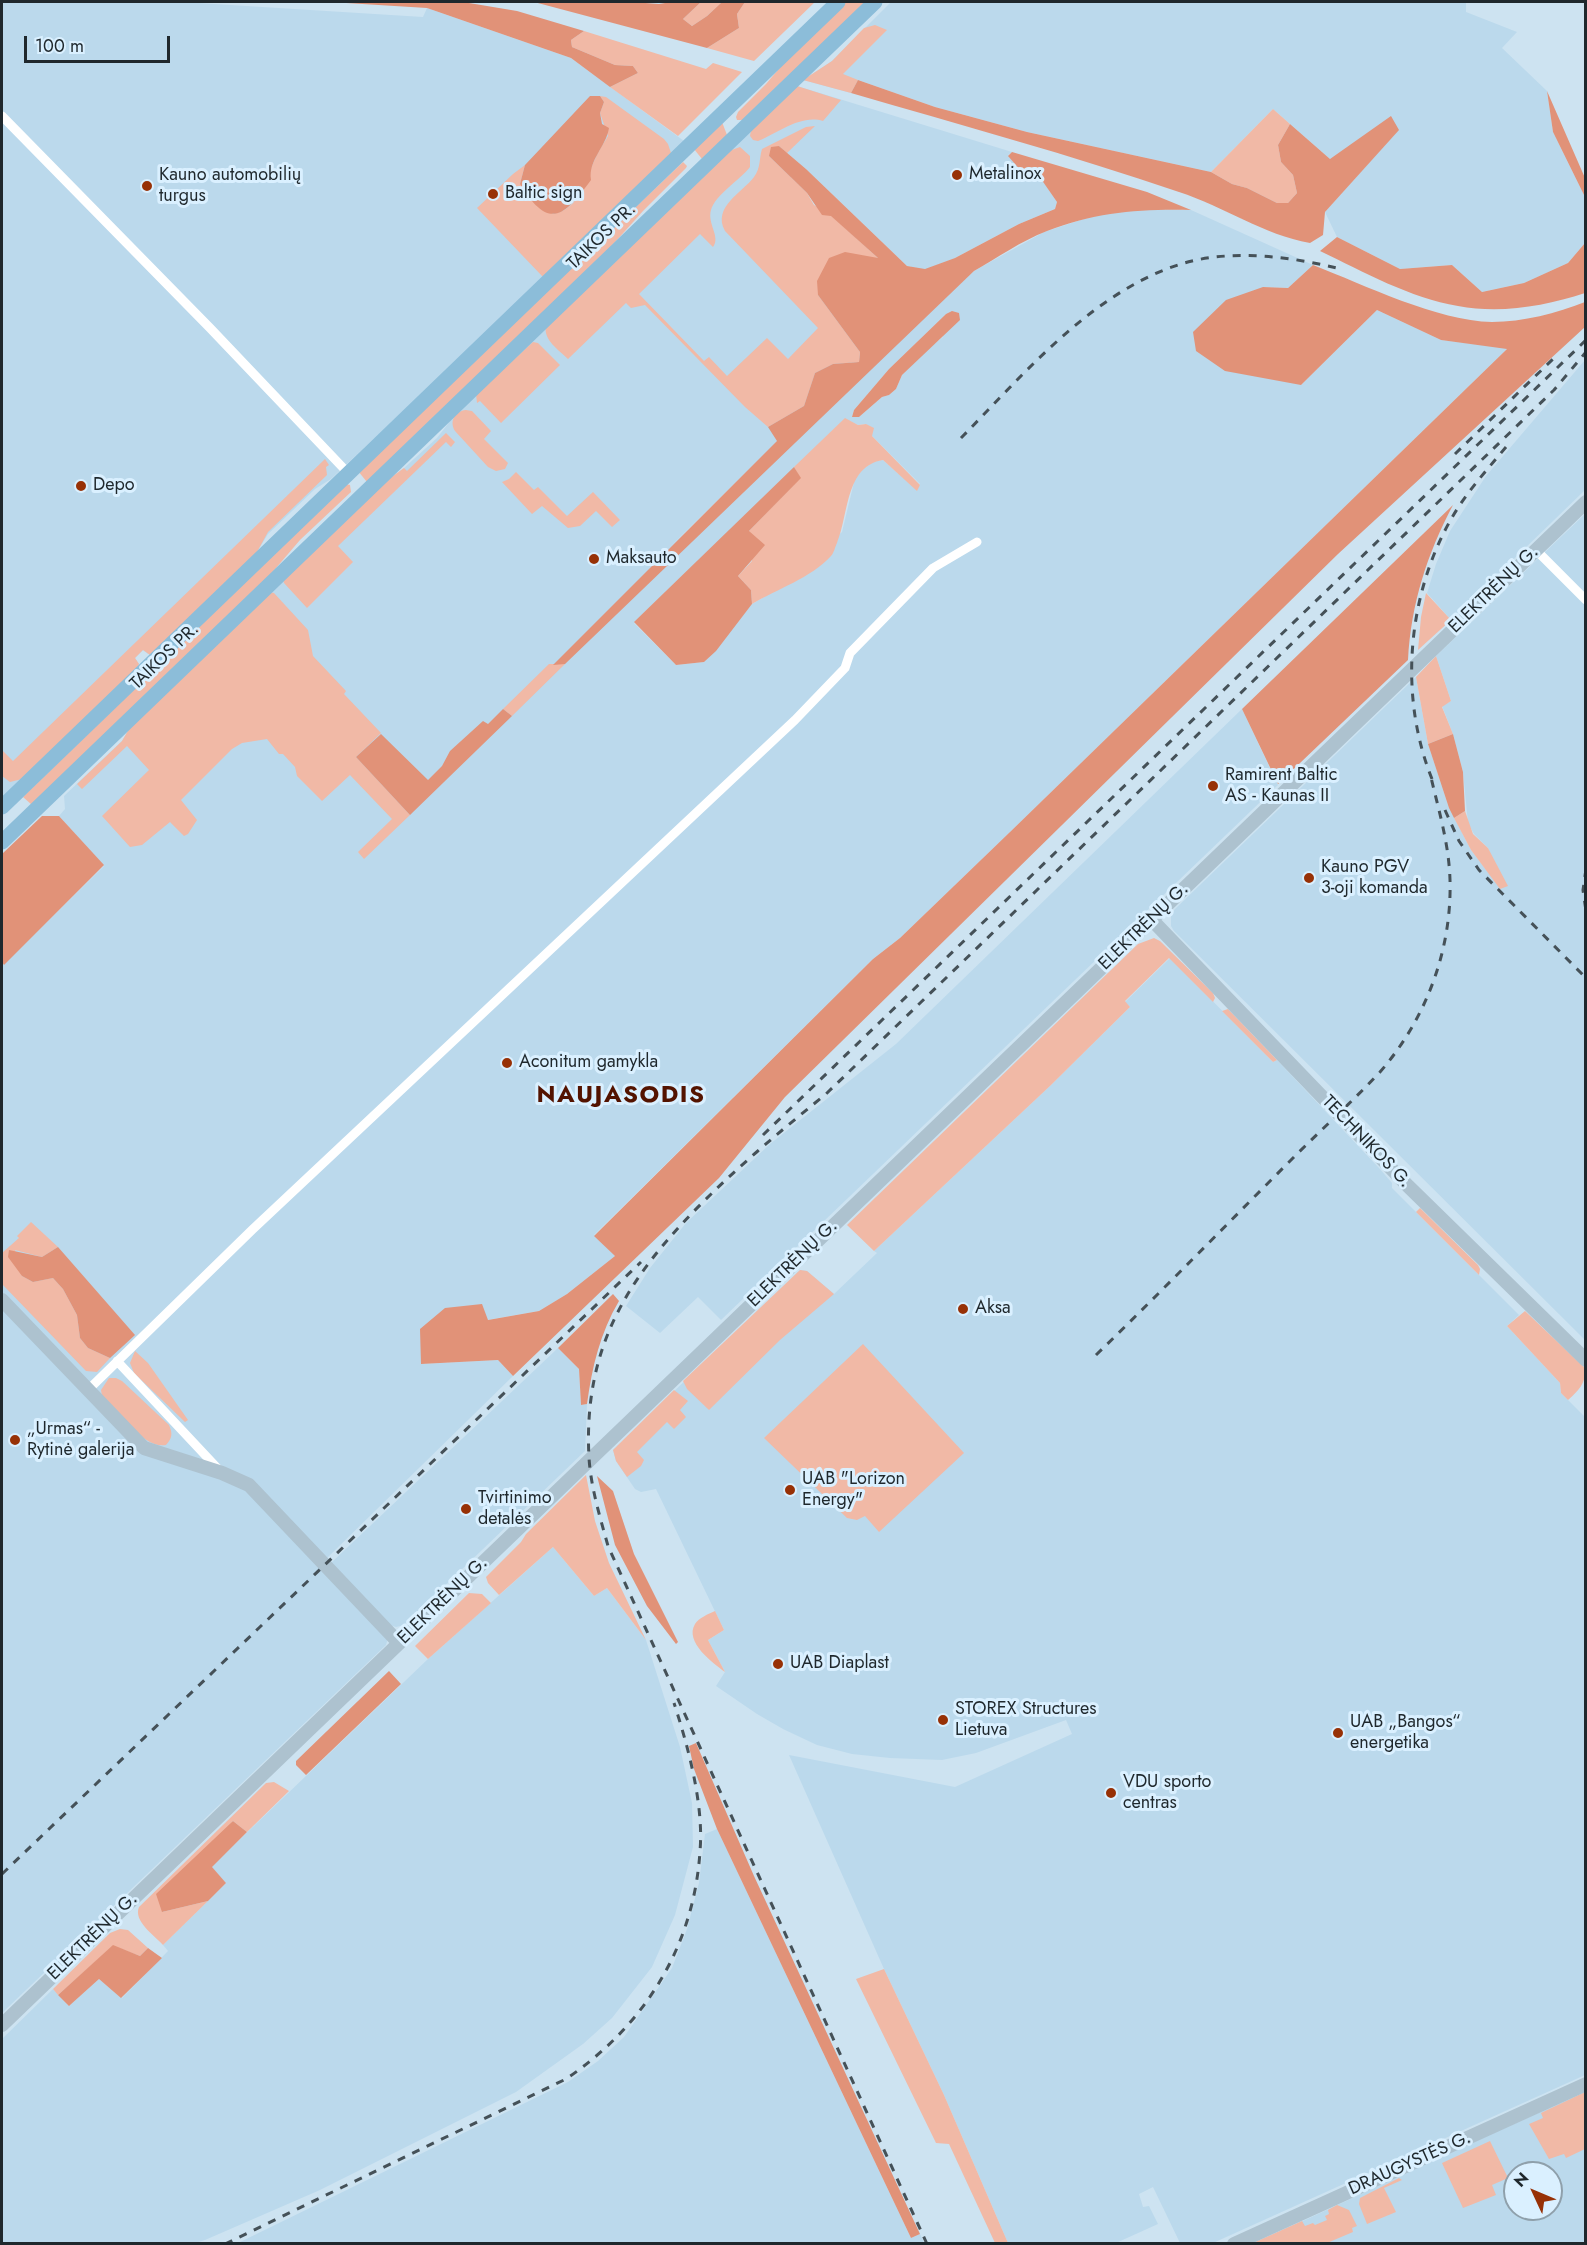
<!DOCTYPE html>
<meta charset="utf-8">
<style>
body{margin:0}
#map{position:relative;width:1587px;height:2245px;overflow:hidden;background:#cde3f1;font-family:Jost,sans-serif}
canvas{display:block}
.frame{position:absolute;inset:0;border:3px solid #1f282d;pointer-events:none}
.north{position:absolute;left:1503px;top:2161px;width:60px;height:60px;box-sizing:border-box;background:#daf0ff;border:2px solid #8fa0ab;border-radius:50%;rotate:314deg;font-size:16px;font-weight:700;line-height:24px;text-align:center;color:#1f282d}
.north::after{content:'';display:block;margin:auto;width:21px;height:27px;background:#973106;clip-path:polygon(50% 0,100% 100%,50% 72%,0 100%)}
.scale{position:absolute;left:24px;top:36px;width:146px;height:27px;box-sizing:border-box;border:3px solid #1f282d;border-top:0;padding-left:8px;font-size:18px;line-height:21px;white-space:nowrap;color:#1f282d;-webkit-text-stroke:4px #daf0ff;paint-order:stroke}
</style>
<div id="map">
<canvas width="1587" height="2245"></canvas>
<div class="frame"></div>
<div class="north">N</div>
<div class="scale">100 m</div>
</div>
<script>
const ctx = document.querySelector('canvas').getContext('2d');
ctx.lineJoin = 'round';
function fill(path, color) { ctx.fillStyle = color; ctx.fill(path, 'evenodd'); }
function stroke(path, color, width, dash) { ctx.strokeStyle = color; ctx.lineWidth = width; ctx.lineCap = dash ? 'butt' : 'round'; ctx.setLineDash(dash || []); ctx.stroke(path); }
function write(font, color, halo, rows, align = 'center') {
  ctx.font = font + ' Jost,sans-serif'; ctx.lineWidth = 6; ctx.setLineDash([]); ctx.textBaseline = 'middle'; ctx.strokeStyle = halo; ctx.fillStyle = color; for (const [text, x, y, turn = 0] of rows) {
    ctx.save(); ctx.translate(x, y); ctx.rotate((+turn || 0) * Math.PI / 180); ctx.textAlign = isNaN(turn) ? turn : align; if (halo) ctx.strokeText(text, 0, 0); ctx.fillText(text, 0, 0); ctx.restore();
  }
}
fill(new Path2D(`
 M2,2H182L423,17L427,8L571,58L684,141L474,344L331,479L315,489L268,534L257,552L148,654L143,650L135,658L139,664L2,799Z
 M891,2H1466V12L1517,32L1502,48L1547,91L1553,132L1585,197V243L1568,263L1524,283L1482,292L1452,265L1400,269L1337,237L1325,212L1398,130L1330,159L1273,109L1211,172L1027,132L935,107L858,80L851,93L803,80L832,61Z
 M797,86L1012,152L1008,155L1022,172L1039,175L1057,202L1055,209L1019,224L955,258L925,270L907,266L806,169L779,146L860,352L778,441L671,546L974,271L1044,232L1096,215L1149,209L1191,210L1313,265L1288,288L1263,287L1301,385L1377,310L1441,340L1508,348L1010,832L900,938L873,959L594,1235L615,1256L567,1294L539,1311L487,1320L422,1364L498,1360L513,1376L327,1558L253,1481L143,1441L2,1292V962L4,964L104,866L59,816L65,809L64,796L122,741L129,729L382,484L404,468L437,438L454,416ZM946,314L943,337L924,352L902,375L896,389L889,395L882,397L859,417H852L854,410L889,369ZM845,419L858,425L866,424L872,436L920,484L917,490L883,460L874,461L864,468L855,478L842,532L778,589L752,604L704,662L676,665L634,623Z
 M1585,360V490L1451,620L1427,593L1436,564L1450,531L1486,476Z
 M1585,514V1340L1174,931L1171,926V915L1175,909L1416,677L1428,744L1449,808L1471,850L1500,888L1488,848L1474,834L1468,823L1463,772L1453,734L1442,706L1451,701L1436,656Z
 M1242,709L1278,785L721,1320L698,1297L660,1333L626,1306L650,1268L686,1223L770,1144L896,1044Z
 M1170,958L1273,1062L1277,1060L1379,1168L1392,1183V1188L1519,1315L1507,1326L1560,1383L1561,1393L1585,1417V2075L1213,2243H1180L1153,2187L1139,2194L1143,2207L1149,2206L1158,2224L1116,2243H1008L944,2095L884,1969L789,1755L955,1787L1072,1734L1066,1720L976,1753L942,1760L890,1758L852,1754L817,1745L783,1729L757,1714L716,1686L725,1672L708,1640L724,1630L656,1489L641,1492L635,1489L616,1461L613,1450L800,1270L807,1271L834,1294L877,1253L874,1251L1050,1086L1130,1007L1125,1002Z
 M2,1308L141,1451L247,1488L388,1638L386,1645L2,2013Z
 M558,1348L579,1369L581,1405L587,1404L585,1451L404,1625L396,1627L390,1625L331,1563Z
 M553,1547L594,1596L607,1588L646,1640L680,1747L692,1803L693,1847L675,1915L652,1967L612,2018L583,2044L516,2092L320,2190L205,2240L192,2244H2V2039L53,1989L69,2006L99,1979L122,1998L168,1951L163,1945L226,1883L211,1867L428,1659Z
 M717,1829L911,2238L920,2234L924,2243L236,2244L568,2082L598,2061L624,2037L672,1968L687,1929L699,1883L705,1834Z
 M1585,2092V2243L1253,2244L1476,2141ZM1515,2173H1551V2209H1515Z`), '#bbd9ec');
fill(new Path2D(`
 M701,2H722L707,16L692,26L683,19Z
 M745,2H815L754,61L707,48L739,28L737,14Z
 M846,2H866L743,120H737L736,117L738,112L766,84L794,51Z
 M875,25L887,30L843,74L858,80L851,93L803,80L832,61L864,28Z
 M584,31L706,69L713,63L742,72L678,136L610,87L638,73L633,66L615,65L572,47L571,40Z
 M797,86L841,100L823,121C801,114 778,133 758,141L753,140L750,136L751,130Z
 M600,96L606,97L664,139L668,144L671,153L543,277L477,208L513,174L525,165L520,184L553,214C581,209 585,179 596,157C599,150 604,143 608,136L600,113L604,102Z
 M1273,109L1290,124L1278,145L1281,162L1293,175L1297,193L1288,203H1277L1247,188L1232,184L1211,172Z
 M722,122L727,135L702,159L694,149Z
 M815,126L787,153L779,146L769,156L807,193L814,205L831,215L879,259L818,295L860,352L859,362L833,364L815,373L804,406L768,427L745,407L645,305L631,308L626,303L568,359C559,350 543,340 546,326L729,151L740,147L750,156V167C740,180 715,195 711,210C707,224 721,237 713,247L700,234L639,294L704,361L709,357L727,376L767,338L788,359L818,328L725,231C712,207 742,193 754,177C761,168 759,158 762,149L806,127Z
 M683,162L687,166L686,168L643,211L608,250L367,482L358,471Z
 M533,342L538,343L560,365L501,423L480,401L477,403L476,394Z
 M466,410L472,411L491,431L484,439L508,463L505,469L496,471L488,467L455,431C449,421 455,411 466,410Z
 M845,418L858,425L866,424L874,428L872,436L920,485L917,491L883,460C845,466 849,515 837,543C835,547 834,553 831,556C811,578 777,589 752,604L751,590L738,576L752,561L749,531L800,478L794,467Z
 M446,433L455,442L451,447L446,442L338,546L353,562L307,608L284,583L283,580L382,484L404,468L407,471Z
 M325,459L329,465L326,467L327,475L268,532L257,552L150,655L143,650L135,658L139,664L137,668L22,779L10,782L2,776V750L13,761Z
 M516,472L534,490L538,487L567,516L593,492L620,520L612,527L596,511L580,526L568,528L542,506L532,514L502,482L509,479Z
 M346,484L350,485L351,492L300,540L264,582L32,805L23,797Z
 M269,592L274,593L308,630L313,656L346,691L344,694L381,733L356,757L410,815L364,859L358,852L392,819L350,775L322,801L297,776L295,767L283,754H279L267,739L242,743L232,749L181,800L197,820L188,834L184,836L170,822L142,845L130,847L102,816L149,770L127,746L82,789L77,784L122,741L129,729Z
 M1426,593L1451,620L1418,650L1421,617Z
 M1436,656L1451,701L1442,707L1453,734L1428,744L1416,677Z
 M549,664H565L512,716L503,709Z
 M1465,811L1473,834L1488,848L1508,886L1500,889L1471,850L1454,818Z
 M1154,938L1160,941L1213,993L1215,998L1213,1002L1169,958L1125,1001L1130,1007L1050,1086L874,1251L847,1225L1138,944Z
 M1228,1009L1277,1060L1273,1062L1222,1011Z
 M1420,1208L1478,1265L1480,1269L1479,1275L1416,1212Z
 M31,1222L58,1247L42,1257L15,1250L22,1276L33,1282L53,1278L63,1289L77,1315L80,1338L88,1348L110,1358L97,1372L86,1371L2,1284V1253L19,1238L17,1236Z
 M800,1270L807,1271L834,1294L780,1340L709,1410L687,1389L683,1381Z
 M1525,1311L1586,1369C1585,1384 1579,1390 1568,1400L1561,1393L1560,1383L1507,1326Z
 M863,1344L964,1453L879,1532L865,1516L857,1520L847,1518L764,1438Z
 M135,1351L148,1363L188,1420L185,1422L134,1373L130,1363Z
 M109,1378H116L122,1381L169,1425C173,1434 172,1438 166,1445C143,1449 117,1411 102,1396L101,1390Z
 M674,1390L688,1401L680,1410L686,1417L674,1429L667,1422L637,1452L644,1460L641,1466L627,1477L616,1461L613,1450Z
 M586,1475L595,1521L609,1563L646,1640L607,1588L594,1596L553,1547L499,1595L488,1583L486,1577L521,1542L526,1534Z
 M469,1593L482,1594L491,1603L428,1659L415,1646Z
 M715,1611L724,1630L708,1640L725,1672C713,1663 684,1642 695,1624C699,1618 708,1614 715,1611Z
 M274,1782L289,1791L247,1832L233,1821L162,1912L208,1901L163,1945C154,1935 133,1921 139,1907L266,1783Z
 M120,1929L128,1930L148,1948L140,1956L113,1946L58,1995L53,1989L110,1933Z
 M884,1969L944,2095L1008,2243H995L949,2144L936,2143L856,1979Z
 M1585,2092V2149L1566,2158L1564,2154L1549,2159L1529,2124L1543,2118L1541,2113Z
 M1490,2141L1508,2178L1492,2185L1496,2195L1463,2208L1442,2163Z
 M1399,2178L1402,2180L1384,2188L1396,2212L1367,2224L1359,2204L1360,2198Z
 M1337,2205L1349,2210L1357,2226L1352,2228L1353,2232L1327,2243H1253L1302,2221L1305,2226L1313,2223L1315,2225L1327,2220L1325,2216L1329,2214L1328,2210Z`), '#f1b9a6');
fill(new Path2D(`
 M330,2H463L517,11L584,31L571,40L572,47L615,65L633,66L638,73L610,87L571,58L427,8Z
 M534,2H632L659,4L671,2H701L683,19L692,26L707,16L722,2H745L737,14L739,28L707,48Z
 M858,80L935,107L1027,132L1211,172L1232,184L1247,188L1277,203H1288L1297,193L1293,175L1281,162L1278,145L1290,124L1330,159L1391,116L1399,130L1325,212L1323,235L1310,243C1264,235 1223,206 1179,192C1071,155 961,125 851,93Z
 M1547,91L1585,178V197L1553,132Z
 M590,96H600L604,102L600,113L602,124L609,128C606,147 588,160 591,180C564,217 549,231 520,184L525,165Z
 M779,146L806,169L907,266L925,269L955,258L1019,224L1055,209L1057,202L1039,176L1022,172L1008,156L1012,152L1147,192L1191,210C1138,209 1097,212 1047,231C1021,241 997,258 974,271L565,664L553,665L777,441L768,427L804,406L815,373L833,364L859,362L860,352L818,295L817,281L829,258L845,252L878,258L831,216L822,215L807,193L769,156L771,147Z
 M1337,237L1400,269L1452,265L1482,292L1524,283L1568,263L1585,243V293C1545,306 1501,314 1458,306C1410,298 1364,272 1320,251Z
 M1313,265C1365,285 1437,321 1492,322C1523,322 1557,313 1585,302V327L1338,554L785,1097L719,1178L513,1376L498,1360L421,1364L420,1329L445,1308L482,1304L488,1320L539,1311L567,1294L615,1256L594,1236L873,959L900,938L1010,832L1507,349L1441,340L1377,310L1301,385L1225,371L1196,351L1193,332L1226,300L1263,287L1288,288Z
 M952,311L959,313L960,320L902,375L896,389L889,395L882,397L859,417H852L854,410L889,369L946,314Z
 M794,467L801,478L749,531L765,545L738,576L751,590L752,604L716,651L704,662L676,665L634,622Z
 M1453,505C1427,554 1411,604 1408,660L1278,784L1242,709Z
 M503,709L512,716L410,815L356,757L381,734L428,780L442,766L450,751L483,721L488,724Z
 M1453,734L1463,772L1465,811L1454,818L1449,808L1428,744Z
 M42,816H59L104,865L4,965L2,962V854Z
 M58,1247L135,1335L110,1358L88,1348L80,1338L77,1315L63,1289L53,1278L33,1282L22,1276L8,1257L9,1250L42,1257Z
 M613,1294L619,1301C600,1333 592,1367 587,1404L581,1405L579,1369L558,1348Z
 M597,1476L613,1491L634,1554L678,1642L676,1644L647,1606L615,1545Z
 M389,1671L401,1684L306,1775L296,1765V1761Z
 M696,1743L754,1876L920,2234L911,2238L717,1829L694,1769L689,1746Z
 M233,1821L247,1832L212,1867L226,1883L208,1901L162,1912L156,1894Z
 M113,1945L140,1956L148,1948L162,1958L121,1998L99,1979L69,2006L58,1995Z`), '#e19278');
stroke(new Path2D(`
 M2,116L210,328L348,473
 M1536,550L1586,600
 M117,1361L221,1472
 M88,1390L253,1229L795,720L845,668L850,653L933,568L977,542`), '#fff', 9);
stroke(new Path2D(`
 M1152,920L1408,1186L1586,1360
 M2,1300L144,1448L222,1473L249,1485L399,1643
 M2,2025L1586,502
 M1234,2244L1586,2084`), '#adc2cf', 14);
stroke(new Path2D(`
 M2,807L838,2
 M2,842L875,2`), '#8cbdd9', 15);
stroke(new Path2D(`
 M961,438C1026,372 1099,284 1192,261C1239,250 1291,257 1337,268
 M1455,454L1554,358
 M1432,779C1399,697 1407,598 1450,521C1465,494 1486,471 1506,447
 M1445,810L1459,841L1479,870L1586,978
 M1586,869L1583,890L1586,911
 M763,1135L1586,340
 M1096,1355C1164,1289 1229,1222 1296,1155C1324,1127 1353,1101 1380,1072C1426,1019 1452,950 1450,880C1449,843 1438,808 1430,773
 M2,1874L641,1262
 M225,2244L566,2079C644,2026 694,1947 700,1851C704,1805 688,1746 674,1703
 M927,2244L608,1546C600,1517 591,1488 589,1458C583,1347 628,1277 703,1202C742,1163 783,1129 826,1094L1554,390L1586,352`), '#455158', 3, [8, 8]);
for (const [x, y, r, color] of [
 [957,175,6,"#973106"],
 [147,186,6,"#973106"],
 [493,194,6,"#973106"],
 [81,486,6,"#973106"],
 [594,559,6,"#973106"],
 [1213,786,6,"#973106"],
 [1309,878,6,"#973106"],
 [507,1063,6,"#973106"],
 [963,1309,6,"#973106"],
 [15,1440,6,"#973106"],
 [790,1490,6,"#973106"],
 [466,1509,6,"#973106"],
 [778,1664,6,"#973106"],
 [943,1720,6,"#973106"],
 [1338,1733,6,"#973106"],
 [1111,1793,6,"#973106"]
]) { const dot = new Path2D(); dot.arc(x, y, r, 0, 2 * Math.PI); ctx.fillStyle = color; ctx.fill(dot); stroke(dot, '#daf0ff', 2); }
write('18px', '#1f282d', '#daf0ff', [
 ["Metalinox",969,175],
 ["Kauno automobilių",159,176],
 ["turgus",159,197],
 ["Baltic sign",505,194],
 ["Depo",93,486],
 ["Maksauto",606,559],
 ["Ramirent Baltic",1225,776],
 ["AS - Kaunas II",1225,797],
 ["Kauno PGV",1321,868],
 ["3-oji komanda",1321,889],
 ["Aconitum gamykla",519,1063],
 ["Aksa",975,1309],
 ["„Urmas“ -",27,1430],
 ["Rytinė galerija",27,1451],
 ["UAB \"Lorizon",802,1480],
 ["Energy\"",802,1501],
 ["Tvirtinimo",478,1499],
 ["detalės",478,1520],
 ["UAB Diaplast",790,1664],
 ["STOREX Structures",955,1710],
 ["Lietuva",955,1731],
 ["UAB „Bangos“",1350,1723],
 ["energetika",1350,1744],
 ["VDU sporto",1123,1783],
 ["centras",1123,1804]
], 'left');
write('18px', '#1f282d', '#daf0ff', [
 ["TAIKOS PR.",602,237,-44],
 ["ELEKTRĖNŲ G.",1494,590,-44],
 ["TAIKOS PR.",165,657,-44],
 ["ELEKTRĖNŲ G.",1144,927,-44],
 ["TECHNIKOS G.",1366,1142,46],
 ["ELEKTRĖNŲ G.",793,1264,-44],
 ["ELEKTRĖNŲ G.",443,1601,-44],
 ["ELEKTRĖNŲ G.",93,1937,-44],
 ["DRAUGYSTĖS G.",1410,2164,-24]
]);
ctx.letterSpacing = '1.5px';
write('bold 24px', '#531300', '#daf0ff', [
 ["NAUJASODIS",621,1096]
]);
ctx.letterSpacing = '0px';
</script>
